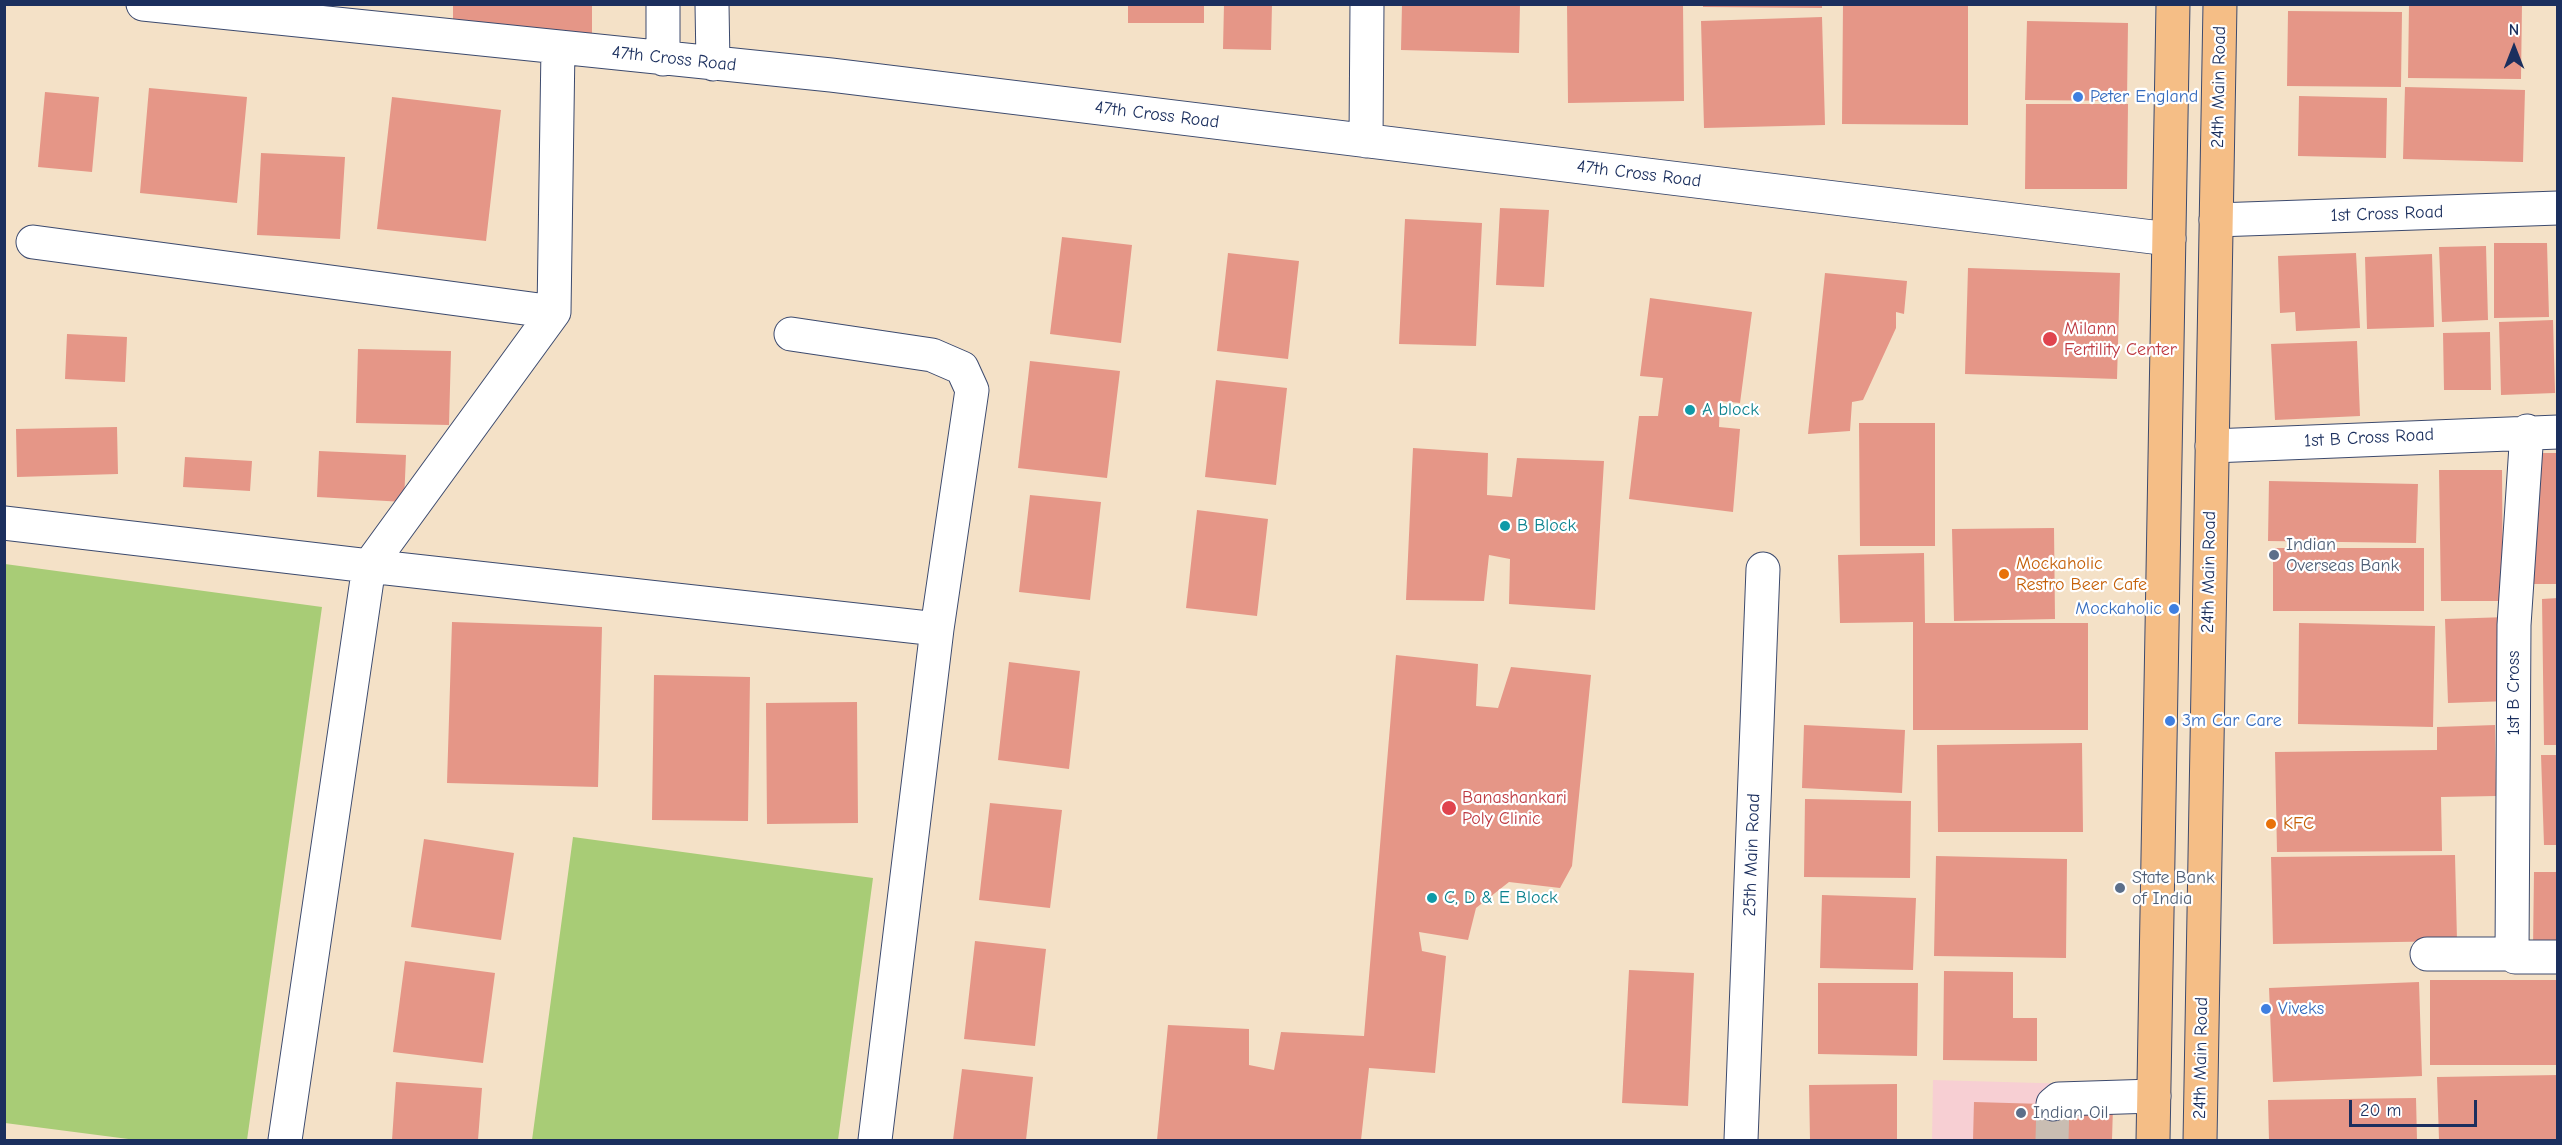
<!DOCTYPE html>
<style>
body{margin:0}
#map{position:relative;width:2562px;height:1145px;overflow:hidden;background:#f4e1c7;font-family:"Comic Neue",sans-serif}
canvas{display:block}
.frame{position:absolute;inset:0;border:6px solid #1b2f5e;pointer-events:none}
.north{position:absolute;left:2484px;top:18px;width:60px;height:60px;-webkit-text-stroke:4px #fff;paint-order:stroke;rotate:0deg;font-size:16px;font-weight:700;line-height:24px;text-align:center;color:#1b2f5e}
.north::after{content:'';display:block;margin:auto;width:21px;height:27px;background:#1b2f5e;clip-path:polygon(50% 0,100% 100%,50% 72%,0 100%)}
.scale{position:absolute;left:2349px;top:1100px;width:128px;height:27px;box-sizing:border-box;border:3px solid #1b2f5e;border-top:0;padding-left:8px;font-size:18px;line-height:21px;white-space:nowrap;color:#1b2f5e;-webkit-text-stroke:4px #fff;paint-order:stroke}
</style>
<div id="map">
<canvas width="2562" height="1145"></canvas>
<div class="frame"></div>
<div class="north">N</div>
<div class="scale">20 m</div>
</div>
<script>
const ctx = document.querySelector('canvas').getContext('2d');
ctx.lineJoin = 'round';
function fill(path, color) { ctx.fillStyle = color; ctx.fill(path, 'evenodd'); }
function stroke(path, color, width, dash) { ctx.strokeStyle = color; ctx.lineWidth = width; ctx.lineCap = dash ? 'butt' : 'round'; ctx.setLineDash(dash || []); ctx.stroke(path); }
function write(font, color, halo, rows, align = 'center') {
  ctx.font = font + ' "Comic Neue",sans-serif'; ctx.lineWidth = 4.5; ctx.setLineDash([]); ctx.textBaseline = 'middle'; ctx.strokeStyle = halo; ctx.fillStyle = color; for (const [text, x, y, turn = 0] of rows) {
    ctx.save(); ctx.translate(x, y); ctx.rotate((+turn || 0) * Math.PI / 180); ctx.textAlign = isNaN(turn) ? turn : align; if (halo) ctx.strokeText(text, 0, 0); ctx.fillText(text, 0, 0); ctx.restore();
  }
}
fill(new Path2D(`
 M1933,1080L2110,1085L2109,1140H1932Z`), '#f7cfd3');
fill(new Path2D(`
 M5,564L322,607L247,1140H136L5,1123Z
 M573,837L873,878L838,1140H532Z`), '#a8cc76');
fill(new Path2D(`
 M453,4H592V33H453Z
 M1224,4H1272L1271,50L1223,49Z
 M1402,4H1520L1519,53L1401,50Z
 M1567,4H1683L1684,101L1568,103Z
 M1703,4H1822V8L1703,7Z
 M1843,4H1968V125L1842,124Z
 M2409,4H2522L2521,79L2408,78Z
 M1128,5H1204V23H1128Z
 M2288,11L2402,12L2401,87L2287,86Z
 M1822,17L1825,125L1704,128L1701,21Z
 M2027,21L2128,23L2127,101L2025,100Z
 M2405,87L2525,90L2523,162L2403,159Z
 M149,88L247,97L237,203L140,193Z
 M45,92L99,97L92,172L38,167Z
 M2299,96L2387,98L2386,158L2298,156Z
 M392,97L501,110L486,241L377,229Z
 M2026,104H2128L2127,189H2025Z
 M261,153L345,157L340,239L257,235Z
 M1500,208L1549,210L1544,287L1496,285Z
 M1405,219L1482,223L1476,346L1399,344Z
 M1062,237L1132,245L1121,343L1050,334Z
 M2494,243H2547L2549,317L2494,318Z
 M2486,246L2488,320L2442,322L2439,247Z
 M1228,253L1299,261L1288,359L1217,351Z
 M2356,253L2360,328L2296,331L2295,312L2280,313L2278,256Z
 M2432,254L2434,327L2367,329L2365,257Z
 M1968,268L2120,273L2117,379L1965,374Z
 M1825,273L1907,281L1904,314L1896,312V328L1863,400L1852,402L1850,431L1808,434Z
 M1650,298L1752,312L1740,403L1720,401L1719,427L1740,429L1733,512L1629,499L1639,416H1658L1663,378L1640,376Z
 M2553,320L2555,393L2501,395L2499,322Z
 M2490,332L2491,390H2444L2443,333Z
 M67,334L127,337L125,382L65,379Z
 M2357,341L2360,416L2275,420L2271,344Z
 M358,349L451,351L449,425L356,423Z
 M1030,361L1120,371L1107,478L1018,468Z
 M1216,380L1287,388L1276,485L1205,477Z
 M1859,423H1935V546H1860Z
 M117,427L118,474L17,477L16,429Z
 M1413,448L1488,453L1487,495L1512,497L1517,458L1604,461L1595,610L1509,604L1510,559L1489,555L1484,601L1406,600Z
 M319,451L406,455L404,502L317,497Z
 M2533,453H2558V584H2533Z
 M185,457L252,461L250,491L183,487Z
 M2439,470H2502L2503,601H2441Z
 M2269,481L2418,484L2416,543L2268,541Z
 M1030,495L1101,502L1090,600L1019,592Z
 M1197,510L1268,519L1257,616L1186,608Z
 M2054,528L2055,619L1954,621L1952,529Z
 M2273,548H2424V611H2273Z
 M1924,553L1925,623H2088V730H1913V622L1840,623L1838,555Z
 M2558,598V745H2544L2542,599Z
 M2508,617L2511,701L2448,703L2445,619Z
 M452,622L602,627L598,787L447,783Z
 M2299,623L2435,626L2433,727L2298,724Z
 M1396,655L1478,664L1476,706L1498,708L1511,667L1591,675L1572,866L1560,888L1509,882L1476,908L1468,940L1419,932L1422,951L1446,956L1435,1073L1369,1068L1361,1140H1157L1168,1025L1249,1029V1065L1274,1070L1281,1032L1364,1036Z
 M1009,662L1080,671L1069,769L998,760Z
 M654,675L750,677L748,821L652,820Z
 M857,702L858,823L767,824L766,703Z
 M1804,725L1905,730L1902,793L1802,788Z
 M2495,725L2496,796L2441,797L2442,851L2277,852L2275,752L2437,750V727Z
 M2082,743L2083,832H1938L1937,745Z
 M2541,755H2558V845H2544Z
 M1805,799L1911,801L1910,878L1804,877Z
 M990,803L1062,810L1050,908L979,900Z
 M424,839L514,853L501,940L411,927Z
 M2455,855L2457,941L2273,944L2271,857Z
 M1936,856L2067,859L2066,958L1934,956Z
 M2534,872H2558V949H2533Z
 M1822,895L1916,898L1913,970L1820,968Z
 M975,941L1046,949L1035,1046L964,1039Z
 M405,961L495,973L483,1063L393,1052Z
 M1629,970L1694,973L1688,1106L1622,1103Z
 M1944,971L2013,972V1018H2037V1061L1943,1060Z
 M2430,980H2558V1065H2430Z
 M2419,982L2422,1076L2273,1082L2269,988Z
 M1818,983H1918L1917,1056L1818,1054Z
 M962,1069L1033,1077L1026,1140H953Z
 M2558,1075V1140H2439L2437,1077Z
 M396,1082L482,1088L478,1140H392Z
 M1897,1084V1140H1810L1809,1085Z
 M2416,1098L2417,1140H2269L2268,1100Z
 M1974,1102L2113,1106L2112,1140H1973Z`), '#e59687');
stroke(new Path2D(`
 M2052,1140L2053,1104`), '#c9bdb2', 33, [33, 16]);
const minor = new Path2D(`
 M143,4L831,75L2169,239
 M663,4V59
 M712,4L713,64
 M1366,141L1367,4
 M2216,220L2558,208
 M33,242L554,312
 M791,334L932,355L962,368L972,390L937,629L875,1140
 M2212,446L2558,432
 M4,523L369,566L937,629
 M2427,954H2512L2515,957H2558
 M2512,954L2514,625L2527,431
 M2053,1104L2059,1099L2154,1096
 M285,1140L369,566L554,312L558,47
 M1741,1140L1763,569`);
const major = new Path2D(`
 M2153,1140L2173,4
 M2200,1140L2220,4`);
stroke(minor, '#3c4a6e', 35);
stroke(major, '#3c4a6e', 35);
stroke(minor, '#fff', 33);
stroke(major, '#f5be86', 33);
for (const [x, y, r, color] of [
 [2078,97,6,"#3f7fe0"],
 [2050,339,8,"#e0444e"],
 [1690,410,6,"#0f9aa8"],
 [1505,526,6,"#0f9aa8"],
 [2274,555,6,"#5c6f8a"],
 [2004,574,6,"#e8710a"],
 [2174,609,6,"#3f7fe0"],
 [2170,721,6,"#3f7fe0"],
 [1449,808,8,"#e0444e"],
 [2271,824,6,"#e8710a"],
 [2120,888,6,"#5c6f8a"],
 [1432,898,6,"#0f9aa8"],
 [2266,1009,6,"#3f7fe0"],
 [2021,1113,6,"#5c6f8a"]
]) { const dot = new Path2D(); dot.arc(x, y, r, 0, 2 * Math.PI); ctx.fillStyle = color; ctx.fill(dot); stroke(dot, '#fff', 2); }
write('18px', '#1b2f5e', '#fff', [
 ["47th Cross Road",674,59,6],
 ["24th Main Road",2219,87,-89],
 ["47th Cross Road",1157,115,7],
 ["47th Cross Road",1639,174,7],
 ["1st Cross Road",2387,214,-2],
 ["1st B Cross Road",2369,438,-3],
 ["24th Main Road",2209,572,-89],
 ["1st B Cross",2514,693,-90],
 ["25th Main Road",1752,855,-88],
 ["24th Main Road",2201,1058,-89]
]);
write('18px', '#366cbe', '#fff', [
 ["Peter England",2090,97],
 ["Mockaholic",2162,609,"right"],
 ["3m Car Care",2182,721],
 ["Viveks",2278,1009]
], 'left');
write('18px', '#be3a42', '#fff', [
 ["Milann",2064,329],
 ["Fertility Center",2064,350],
 ["Banashankari",1462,798],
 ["Poly Clinic",1462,819]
], 'left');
write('18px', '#0d838f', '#fff', [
 ["A block",1702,410],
 ["B Block",1517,526],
 ["C, D & E Block",1444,898]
], 'left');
write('18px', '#4e5e75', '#fff', [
 ["Indian",2286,545],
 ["Overseas Bank",2286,566],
 ["State Bank",2132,878],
 ["of India",2132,899],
 ["Indian Oil",2033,1113]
], 'left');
write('18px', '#c56008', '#fff', [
 ["Mockaholic",2016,564],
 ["Restro Beer Cafe",2016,585],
 ["KFC",2283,824]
], 'left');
</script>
